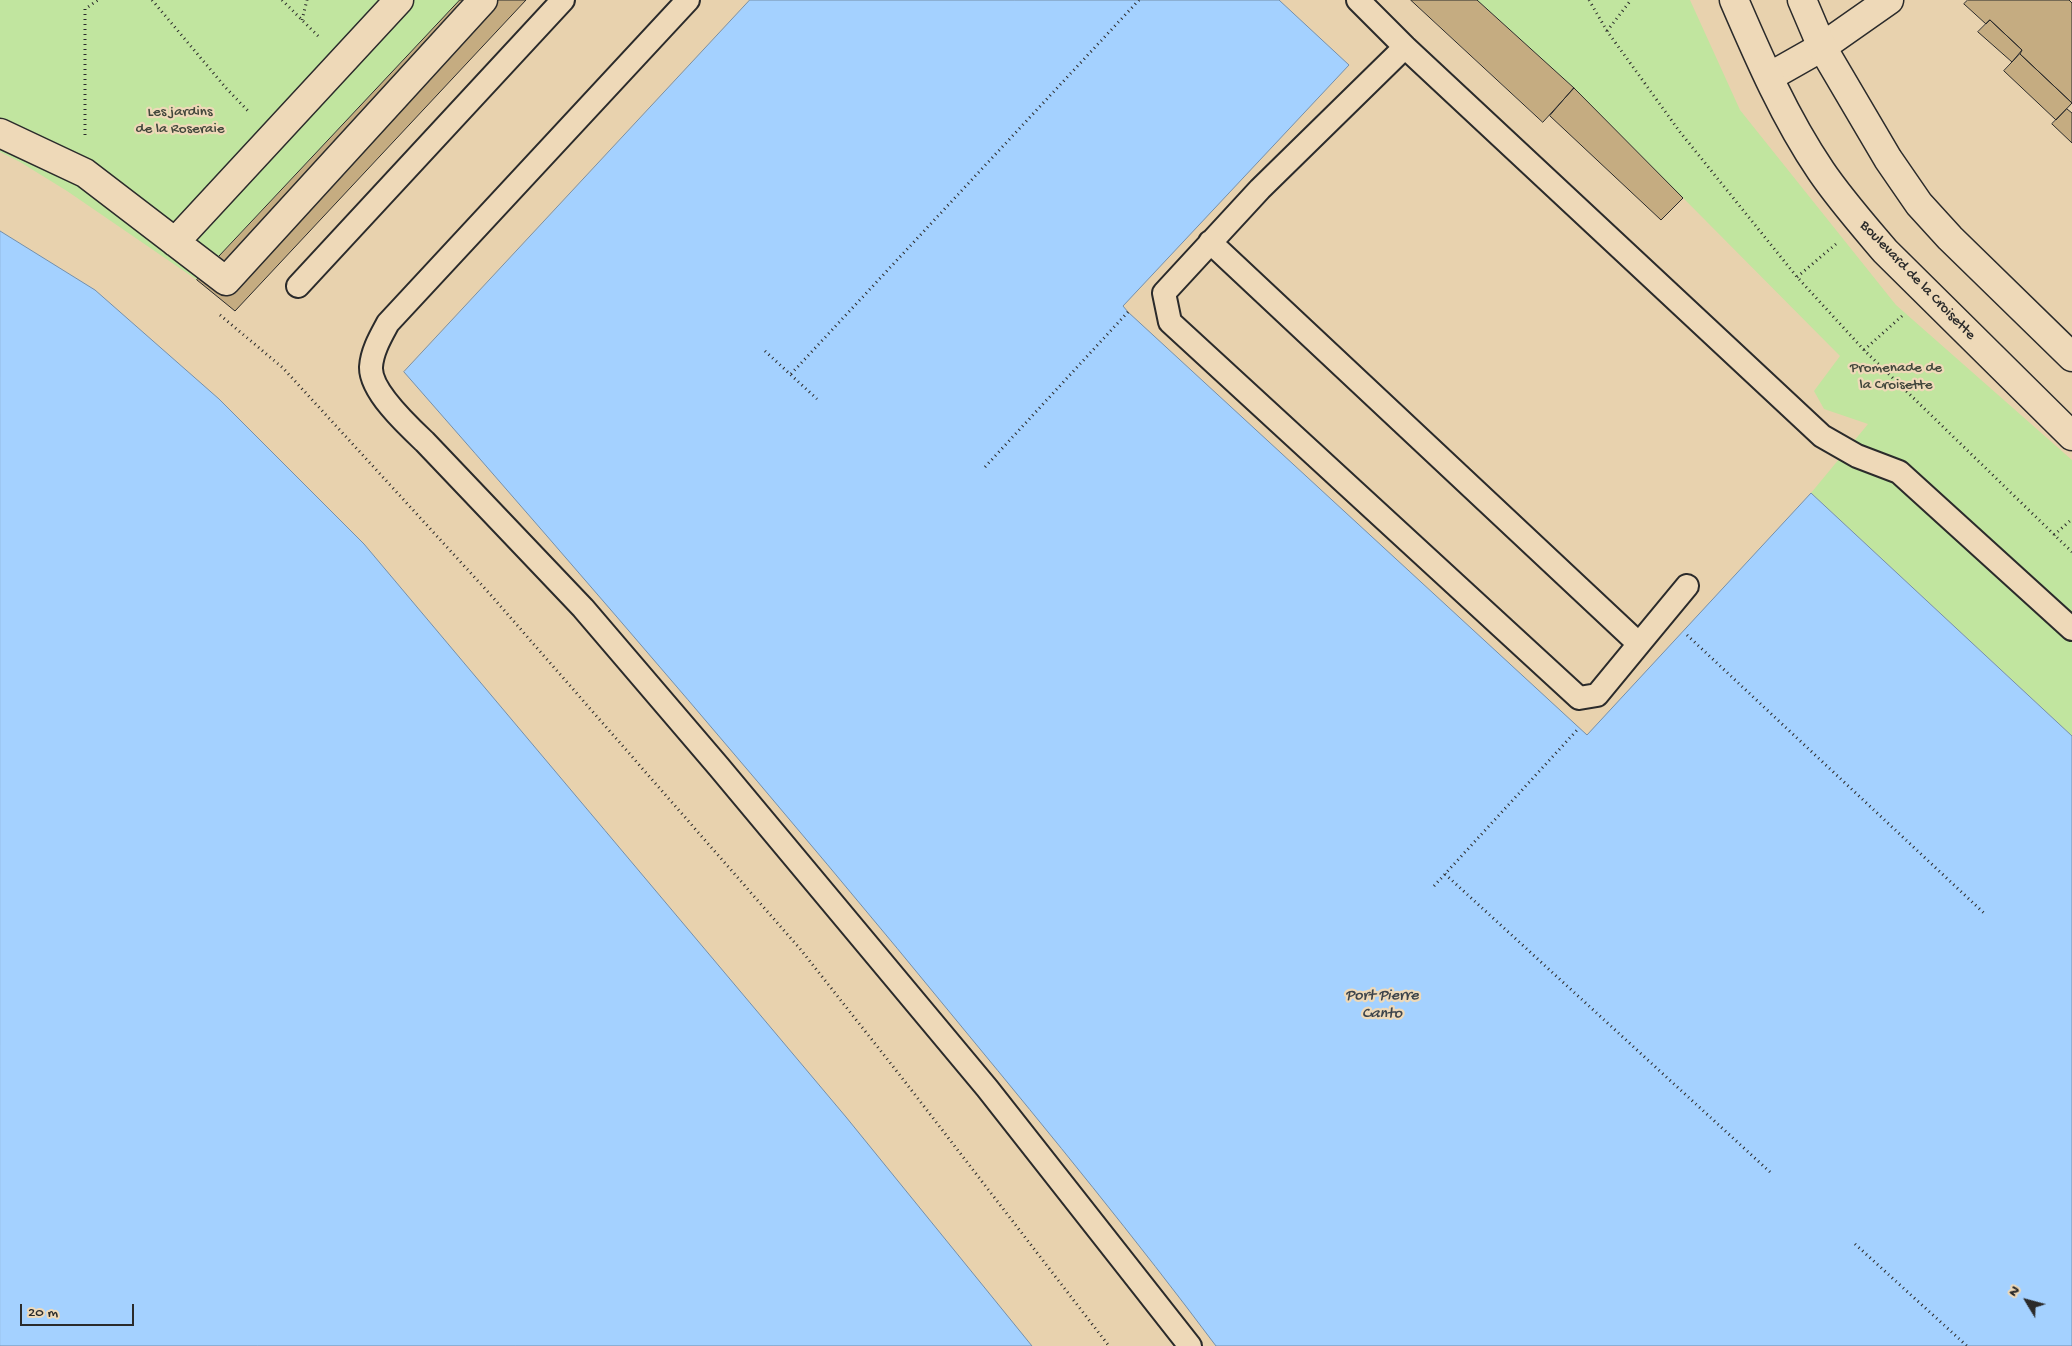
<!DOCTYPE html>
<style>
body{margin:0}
#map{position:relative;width:2072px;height:1346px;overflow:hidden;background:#e8d2ae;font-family:"Gochi Hand",sans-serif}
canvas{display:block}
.north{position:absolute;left:2002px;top:1276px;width:50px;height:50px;-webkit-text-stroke:4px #eed9b8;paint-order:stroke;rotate:307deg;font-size:14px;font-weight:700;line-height:20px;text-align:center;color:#2b2b2b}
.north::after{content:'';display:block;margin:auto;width:18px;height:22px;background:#2b2b2b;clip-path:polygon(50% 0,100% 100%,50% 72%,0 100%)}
.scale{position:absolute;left:20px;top:1304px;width:114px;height:22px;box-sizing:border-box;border:2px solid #2b2b2b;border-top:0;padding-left:6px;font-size:15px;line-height:18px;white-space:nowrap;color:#2b2b2b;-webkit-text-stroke:4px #eed9b8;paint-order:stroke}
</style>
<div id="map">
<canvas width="2072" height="1346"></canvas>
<div class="north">N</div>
<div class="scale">20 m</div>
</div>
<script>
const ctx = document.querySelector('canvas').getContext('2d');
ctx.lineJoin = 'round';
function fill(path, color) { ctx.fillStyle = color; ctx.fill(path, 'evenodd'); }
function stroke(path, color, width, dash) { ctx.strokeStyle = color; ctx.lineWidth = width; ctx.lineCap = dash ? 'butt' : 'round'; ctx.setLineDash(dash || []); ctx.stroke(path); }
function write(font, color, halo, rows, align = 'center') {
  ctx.font = font + ' "Gochi Hand",sans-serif'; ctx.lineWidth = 4.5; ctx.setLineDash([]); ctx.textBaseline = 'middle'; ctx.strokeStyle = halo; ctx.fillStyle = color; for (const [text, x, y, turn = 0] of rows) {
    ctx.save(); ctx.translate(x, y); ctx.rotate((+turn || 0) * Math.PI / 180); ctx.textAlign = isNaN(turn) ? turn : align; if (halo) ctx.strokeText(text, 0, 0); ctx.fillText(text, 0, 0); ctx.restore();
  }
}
fill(new Path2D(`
 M0,0H460L197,280L67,191L20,162L0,152Z
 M1477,0H1690L1740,110L1896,305L2072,460V736L1811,493L1868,424L1824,409L1814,391L1840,356L1574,88Z`), '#c1e59f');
const water = new Path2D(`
 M750,0H1279L1349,65L1123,306L1128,312L1587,735L1811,493L2072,736V1346H1216C1136,1239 1051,1135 966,1032C783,808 594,589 404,372Z
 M0,231L95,290L219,399L364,544L846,1117L1032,1346H0Z`);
fill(water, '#a4d1ff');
stroke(water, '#748faa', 1);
const building = new Path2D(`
 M460,0H526L235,311L197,280Z
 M1411,0H1477L1574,88L1543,122Z
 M1968,0H2069L2072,3V103L2020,54L2022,50L1990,20L1986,24L1964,4Z
 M1990,20L2022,50L2012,62L1978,32Z
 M2020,54L2072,103L2056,120L2004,71Z
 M1574,88L1683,198L1661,220L1550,116Z
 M2067,109L2072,113V143L2052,124Z`);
fill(building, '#c5ac81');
stroke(building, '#2b2b2b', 1);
const service = new Path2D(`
 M688,0L388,323C381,336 372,351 371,367C370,391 408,426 425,442L583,608L719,767L987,1088L1190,1346
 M1358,0L1405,47L1822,436L1857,456L1899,472L2072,629
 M1405,47L1260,189L1164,293L1170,322L1579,698L1597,695L1639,644
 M1210,242L1639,644L1687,586
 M298,286L563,0`);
const pedestrian = new Path2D(`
 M0,133L85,173L226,281L483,0
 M175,242L399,0`);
const minor = new Path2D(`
 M1769,77L1822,47L1889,0`);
const tertiary = new Path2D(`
 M1734,0C1759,58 1785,118 1821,171C1840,199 1863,225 1885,251L2072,436
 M1802,0L1822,47L1888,159L1919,204L1950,238L2072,357`);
stroke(service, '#2b2b2b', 26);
stroke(pedestrian, '#2b2b2b', 31);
stroke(minor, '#2b2b2b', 31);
stroke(tertiary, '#2b2b2b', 31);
stroke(new Path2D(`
 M152,0L226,88L250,113
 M282,0L319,37
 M1589,0L1607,31L1680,132L1797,277L1864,350L2072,552
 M302,20L307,0
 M1607,31L1631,0
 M85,135V9L98,0
 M1797,277L1836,244
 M220,315L283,368L489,593L801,950L899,1074L1109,1346
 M1864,350L1902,316
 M765,351L817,399
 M791,374L1139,0
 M985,467L1128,312
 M2054,535L2072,519
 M1687,635L1985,914
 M1445,874L1770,1172
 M1434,886L1578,729
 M1855,1244L1967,1346`), '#2b2b2b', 3, [1, 4]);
stroke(service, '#eed9b8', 22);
stroke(pedestrian, '#eed9b8', 28);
stroke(minor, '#eed9b8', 28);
stroke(tertiary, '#eed9b8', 28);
write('15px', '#42473c', '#eed9b8', [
 ["Les jardins",180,113],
 ["de la Roseraie",180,130],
 ["Promenade de",1896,369],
 ["la Croisette",1896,386]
]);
write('15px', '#2b2b2b', '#eed9b8', [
 ["Boulevard de la Croisette",1917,281,46]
]);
write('italic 16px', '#3d444b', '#eed9b8', [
 ["Port Pierre",1382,997],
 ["Canto",1382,1015]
]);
</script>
